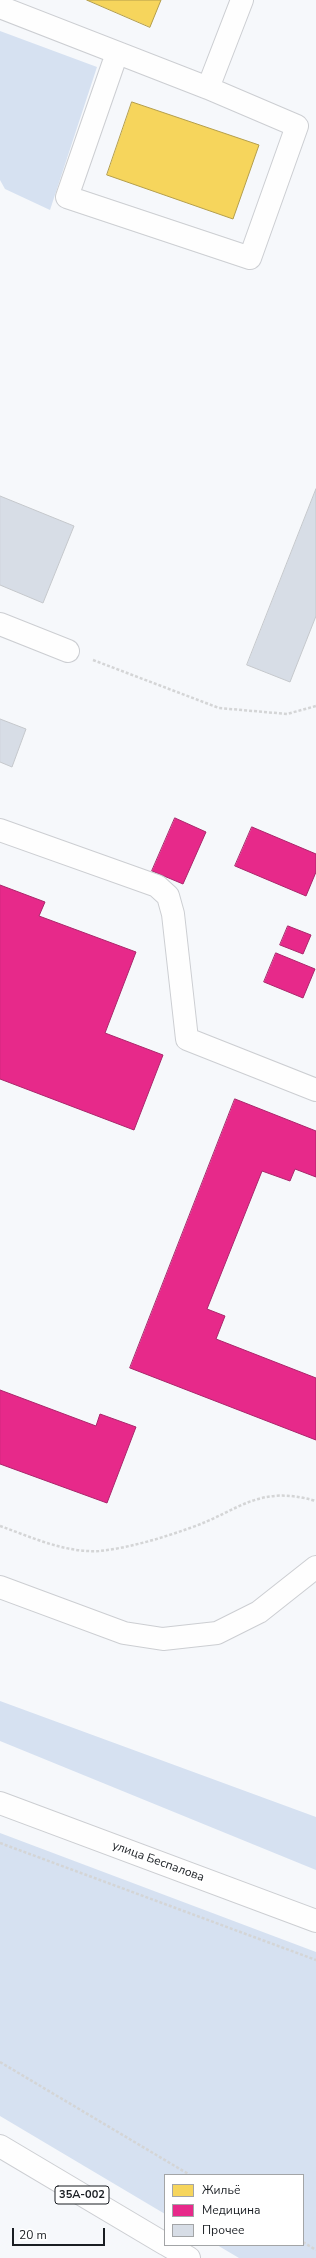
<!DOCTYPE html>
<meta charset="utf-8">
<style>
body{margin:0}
#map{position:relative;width:316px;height:2258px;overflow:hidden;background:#f6f8fb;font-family:"Nunito Sans",sans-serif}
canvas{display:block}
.legend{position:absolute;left:164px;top:2174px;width:140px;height:72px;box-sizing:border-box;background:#fff;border:1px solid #a3a5a7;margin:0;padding:5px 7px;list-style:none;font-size:12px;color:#1a1e23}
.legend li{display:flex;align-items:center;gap:8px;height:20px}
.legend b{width:20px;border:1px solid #a3a5a7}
.scale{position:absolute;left:12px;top:2228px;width:93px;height:18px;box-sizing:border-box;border:2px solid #1a1e23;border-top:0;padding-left:5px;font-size:12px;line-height:14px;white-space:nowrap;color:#1a1e23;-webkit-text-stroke:3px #fff;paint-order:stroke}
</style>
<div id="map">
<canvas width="316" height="2258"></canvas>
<ul class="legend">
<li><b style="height:11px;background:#f6d55c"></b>Жильё</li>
<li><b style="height:11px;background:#e7298a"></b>Медицина</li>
<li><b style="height:11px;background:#d7dde6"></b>Прочее</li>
</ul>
<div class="scale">20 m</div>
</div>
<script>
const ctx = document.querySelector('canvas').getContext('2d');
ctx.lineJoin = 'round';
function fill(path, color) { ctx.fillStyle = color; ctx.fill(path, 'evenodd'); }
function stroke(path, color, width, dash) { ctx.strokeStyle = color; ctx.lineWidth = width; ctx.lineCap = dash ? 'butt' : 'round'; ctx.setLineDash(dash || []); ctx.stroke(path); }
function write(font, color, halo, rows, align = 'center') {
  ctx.font = font + ' "Nunito Sans",sans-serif'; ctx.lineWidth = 4; ctx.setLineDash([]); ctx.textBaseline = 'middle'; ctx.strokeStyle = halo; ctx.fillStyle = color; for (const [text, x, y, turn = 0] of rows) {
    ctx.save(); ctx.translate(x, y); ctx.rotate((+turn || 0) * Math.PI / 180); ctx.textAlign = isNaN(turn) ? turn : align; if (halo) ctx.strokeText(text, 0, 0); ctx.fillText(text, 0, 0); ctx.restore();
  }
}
fill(new Path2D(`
 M0,31L97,67L50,210L5,189L0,180Z
 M0,1701L316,1817V1870L0,1741Z
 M0,1833L316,1952V2258H239L217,2245H303V2175H165V2214L0,2116Z`), '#d6e1f1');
const homes = new Path2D(`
 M87,0H161L150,27Z
 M132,102L259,145L233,219L107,175Z`);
fill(homes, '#f6d55c');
stroke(homes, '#b49e4b', 1);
const health = new Path2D(`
 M175,818L206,832L183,884L152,871Z
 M252,827L316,854V872L306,896L235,866Z
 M0,885L45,902L39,916L136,952L105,1033L163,1055L134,1130L0,1079Z
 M288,926L311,935L303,954L280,945Z
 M276,953L315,969L303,998L264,982Z
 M235,1099L316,1131V1177L295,1169L290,1181L262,1171L207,1309L225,1316L216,1339L316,1378V1440L130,1368Z
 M0,1390L96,1426L100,1414L136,1427L107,1503L0,1464Z`);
fill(health, '#e7298a');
stroke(health, '#aa266b', 1);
const building = new Path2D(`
 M316,489V616L290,682L247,665Z
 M0,496L74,526L43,603L0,585Z
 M0,719L26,729L12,767L0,762Z`);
fill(building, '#d7dde6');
stroke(building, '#c5c8cc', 1);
const minor = new Path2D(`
 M0,7L208,88L242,0
 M117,53L67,197L250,258L297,126L208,88
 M0,624L68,651
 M0,830L157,886L168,896L173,914L187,1039L316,1090
 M0,1587L124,1633L163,1639L217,1633L259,1612L316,1567`);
const major = new Path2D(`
 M0,1803L316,1921
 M0,2146L165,2244
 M167,2245L189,2258`);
stroke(minor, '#ccced2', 24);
stroke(major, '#ccced2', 24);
stroke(new Path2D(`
 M93,660L219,708L287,714L316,706
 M0,1526C31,1537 65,1553 99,1551C129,1548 162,1538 190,1528C239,1511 258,1484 316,1501
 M0,1843L316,1960
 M0,2062L190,2175
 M303,2242L316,2250`), '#d4d5d6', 2.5, [3, 2]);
stroke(minor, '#fefefe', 22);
stroke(major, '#fefefe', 22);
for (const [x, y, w] of [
 [82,2195,54]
]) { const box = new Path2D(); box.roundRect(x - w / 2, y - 9, w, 18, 3); ctx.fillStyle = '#fff'; ctx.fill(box); stroke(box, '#1a1e23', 1); }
write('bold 11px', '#1a1e23', null, [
 ["35А-002",82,2195]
]);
write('12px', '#1a1e23', '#fff', [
 ["улица Беспалова",158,1862,20]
]);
</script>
